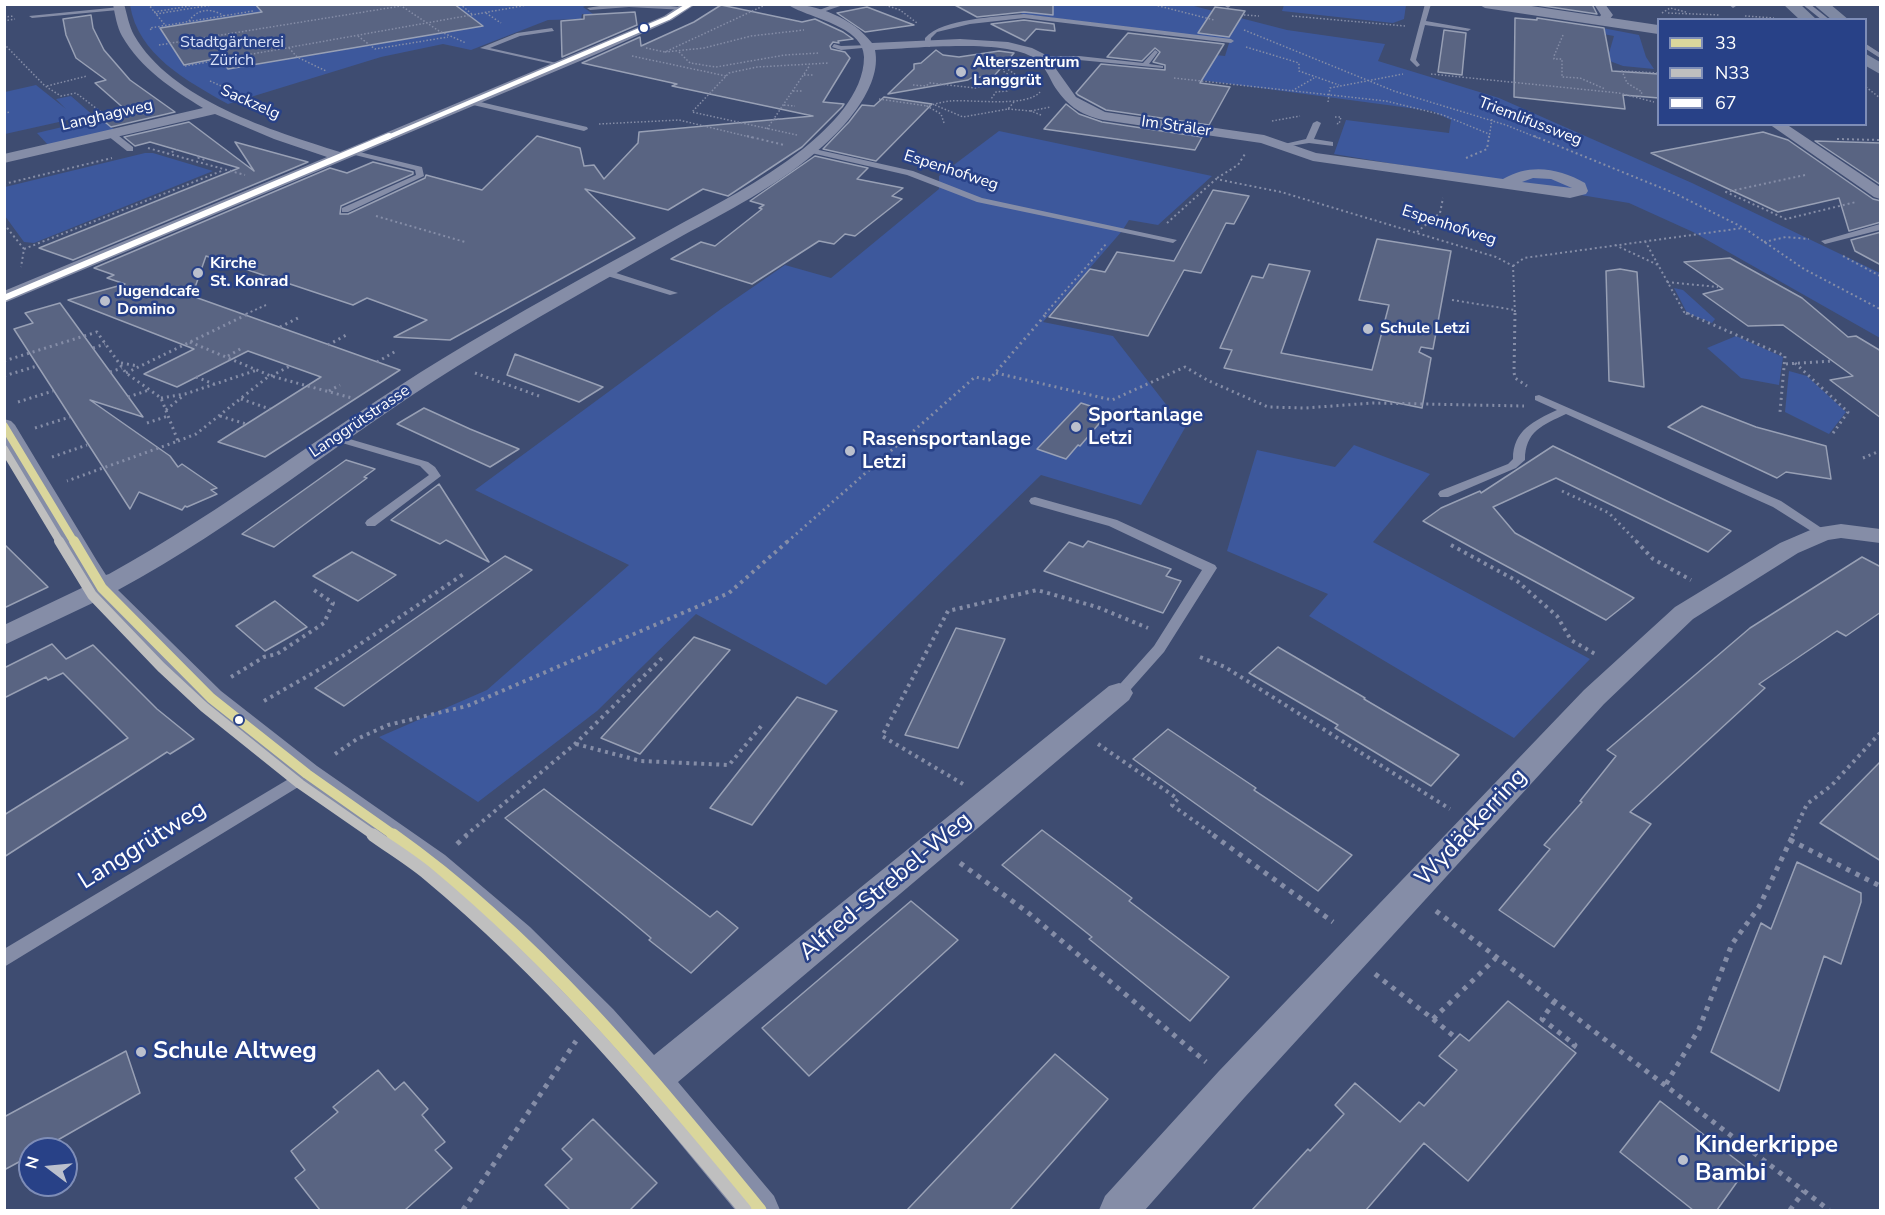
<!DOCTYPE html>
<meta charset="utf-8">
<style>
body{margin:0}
#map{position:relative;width:1885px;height:1215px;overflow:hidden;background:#3e4c71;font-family:"Nunito Sans",sans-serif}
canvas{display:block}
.frame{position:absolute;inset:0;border:6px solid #fff;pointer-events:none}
.legend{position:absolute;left:1657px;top:18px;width:210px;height:108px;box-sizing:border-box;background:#284187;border:2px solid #7e8db7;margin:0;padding:8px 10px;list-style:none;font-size:18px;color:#fff}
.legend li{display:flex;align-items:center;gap:12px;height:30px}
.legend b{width:30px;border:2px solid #7e8db7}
.north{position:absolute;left:18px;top:1137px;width:60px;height:60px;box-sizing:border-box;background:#284187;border:2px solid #7e8db7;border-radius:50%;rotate:286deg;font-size:16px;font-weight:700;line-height:24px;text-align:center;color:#fff}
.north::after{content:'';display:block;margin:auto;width:21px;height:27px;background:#bbc0cd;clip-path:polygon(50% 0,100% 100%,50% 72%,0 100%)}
</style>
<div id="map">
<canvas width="1885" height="1215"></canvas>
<div class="frame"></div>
<ul class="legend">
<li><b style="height:8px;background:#dad69c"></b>33</li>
<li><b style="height:8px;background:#bfbfbf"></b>N33</li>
<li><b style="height:8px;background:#fff"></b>67</li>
</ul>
<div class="north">N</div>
</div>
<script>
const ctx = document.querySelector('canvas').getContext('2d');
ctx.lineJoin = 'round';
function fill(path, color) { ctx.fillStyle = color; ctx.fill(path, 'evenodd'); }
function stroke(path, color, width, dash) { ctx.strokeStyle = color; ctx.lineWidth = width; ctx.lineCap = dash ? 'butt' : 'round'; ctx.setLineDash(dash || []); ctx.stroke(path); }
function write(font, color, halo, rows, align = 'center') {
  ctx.font = font + ' "Nunito Sans",sans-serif'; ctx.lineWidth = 5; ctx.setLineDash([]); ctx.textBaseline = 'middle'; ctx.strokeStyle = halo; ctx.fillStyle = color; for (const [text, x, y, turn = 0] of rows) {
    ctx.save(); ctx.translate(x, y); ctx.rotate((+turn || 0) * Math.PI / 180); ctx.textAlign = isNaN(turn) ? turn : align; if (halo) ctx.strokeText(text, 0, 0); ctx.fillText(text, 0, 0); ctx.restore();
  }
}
fill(new Path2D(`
 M589,4L583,7L593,14H582L581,19L548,20L471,50L443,44L381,57L228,104C187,81 138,55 130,5Z
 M1027,5H1190L1287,30L1385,44L1378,61L1499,98L1692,183L1880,273V338L1693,232L1629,203L1334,154L1346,120L1449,133L1451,120L1432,111L1163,75L1179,51L1225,56L1230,40L1021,14Z
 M1284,5V4L1406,5L1404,19L1393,23L1282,11Z
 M1587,25L1639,35L1646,57L1654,69L1623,66L1607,60L1614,36L1586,31Z
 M36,85L66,109L56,99L71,96L95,117L80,120L77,118L5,134V92Z
 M100,118L115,130L49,146L37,133Z
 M999,131L1212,176L1158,225L1129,220L1122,231L1043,322L1113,336L1175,416L1186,426L1141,505L1041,475L826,685L696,614L597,711L478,802L379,737L487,690L629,565L475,490L721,309L785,265L831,278L939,189V176Z
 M145,153H153L213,171L34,243L24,242L5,216V187Z
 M1674,288L1683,290L1715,319L1712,323L1687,313Z
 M1736,336L1783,357L1779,385L1741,378L1707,348Z
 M1789,371L1807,376L1846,412L1829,434L1785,412Z
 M1354,445L1430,474L1373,542L1590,659L1514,738L1309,616L1328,594L1227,551L1257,450L1335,467Z`), '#3d589c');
const building = new Path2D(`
 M255,4H454L483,26L228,69L219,58L184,65L160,28L262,12Z
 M953,4H1053V15L1024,12L977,17Z
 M1537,4H1592L1597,14L1537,5Z
 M721,5L802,22L815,19L843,32L853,39L838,41L839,43L833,42L830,46L831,49L845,52L850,58L823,102L844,104L842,107L802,147L728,196L703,189L668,210L585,189L635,238L450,340L394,337L427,320L367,298L353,305L206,256L192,296L400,370L265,457L218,442L321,377L248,351L177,387L144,374L194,349L68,300L125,284L107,278L114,275L94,268L330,168L347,173L373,162L413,172V174L341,206L340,214H348L425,178L426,175L482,190L537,136L580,148L584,166L594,165L604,179L638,143L639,132L813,116L672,86L677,84L582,63L640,37L641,46L694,22Z
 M867,7L914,25L865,32L837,13Z
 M1215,7L1245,11L1229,37L1198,33Z
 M635,12L637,25L562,57L561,21L584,19V15Z
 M91,15L93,28L104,50L130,80L175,112L111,127L100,118L128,112L95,83L106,80L76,58L66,35L63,19Z
 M1515,18L1537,20V18L1604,28L1612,71L1659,74V98L1623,95L1625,109L1514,97Z
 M1024,20L1054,24L1055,31L1036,29L1025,41L991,24Z
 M1444,30L1466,33L1462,75L1438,72Z
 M1128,33L1224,44L1200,83L1230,87L1209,125L1106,110L1078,95L1076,93L1101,64L1165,70V65L1153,62L1160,52L1155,48L1142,61L1107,57Z
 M936,50L943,55L959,57L999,51L1014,53L994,76L971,78L968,80L888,94L914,69V64L921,63Z
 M884,97L932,104L876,161L823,149L849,122L862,105L874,106Z
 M1066,104L1079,114L1102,122L1202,137L1195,150L1044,129Z
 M189,122L254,171L235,142L308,162L73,260L39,248L239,168L150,142L135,146L124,137Z
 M1763,132L1788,140L1873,199L1881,201V222L1849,231L1839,198L1778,212L1651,153Z
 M1815,141L1881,143V185Z
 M815,156L868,168L857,179L903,188L892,196L902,199L855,236L845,234L834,244L819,241L752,284L671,259L701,242L715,246L762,209L759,208L764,205L750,201Z
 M1213,190L1249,196L1234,224L1226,223L1201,273L1184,270L1148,336L1049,317L1090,269L1105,272L1117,252L1174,261Z
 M1881,232V265L1855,251L1851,240Z
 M1377,239L1451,251L1433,349L1421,347L1419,352L1431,358L1422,408L1224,368L1232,350L1220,348L1252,276L1263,278L1269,264L1310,271L1281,353L1372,370L1389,305L1359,300Z
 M1730,258L1802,298L1848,337L1856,336L1881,351V418L1830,380L1853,376L1783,325L1748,326L1703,294L1723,289L1684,262Z
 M1620,269L1637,272L1644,387L1609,381L1606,271Z
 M60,303L143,417L90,400L170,456L178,467L182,464L217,488L211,490L217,494L187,507L185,506L182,510L139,492L130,509L14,329L33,323L25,313Z
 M515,354L603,387L579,402L507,375Z
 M1081,403L1109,412L1080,446L1078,445L1066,459L1037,449Z
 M1702,406L1756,427L1826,446L1831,479L1786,472L1777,478L1668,427Z
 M424,408L470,429L519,449L490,467L397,424Z
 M1553,446L1671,503L1731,531L1708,552L1556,478L1493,507L1515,533L1634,598L1606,620L1423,521L1441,508L1480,491L1481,493Z
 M346,460L375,469L364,477L367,478L274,547L242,534Z
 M439,484L489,562L446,540L440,544L391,520Z
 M1088,541L1171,569L1166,576L1181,581L1163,613L1044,571L1069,542L1083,547Z
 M4,544L48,587L4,608Z
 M352,552L396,575L358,601L313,576Z
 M505,556L532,570L344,706L315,688Z
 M1862,557L1881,567V612L1846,636L1837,631L1759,684L1765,688L1630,812L1651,824L1554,947L1499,910L1550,849L1544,845L1582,802L1580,801L1616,756L1607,750L1750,628Z
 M275,601L307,627L265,651L236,626Z
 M956,628L1005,639L958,748L905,735Z
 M694,637L730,650L640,754L601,738Z
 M52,644L66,659L93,645L157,709L194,739L170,754L167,752L4,857V815L128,738L63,673L48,680L46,677L4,698V668Z
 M1278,647L1365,698L1364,699L1459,755L1431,786L1335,728L1338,725L1249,673Z
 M797,697L837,711L752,825L710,808Z
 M1168,729L1256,788L1254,790L1352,855L1318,891L1133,759Z
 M1881,761V861L1820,823Z
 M544,789L710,917L717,911L738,928L691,973L649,940L651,938L625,916L505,818Z
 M1042,830L1132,898L1129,901L1229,977L1190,1021L1089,939L1092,937L1002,865Z
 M1797,862L1861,893V902L1841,964L1824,956L1779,1091L1711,1052L1761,923L1771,929Z
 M911,901L958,940L809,1076L762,1028Z
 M1508,1001L1576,1053L1468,1181L1424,1143L1366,1210H1252L1308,1149L1310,1151L1344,1114L1335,1105L1355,1083L1400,1122L1419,1102L1424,1106L1457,1070L1439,1056L1460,1034L1469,1041Z
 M126,1051L140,1093L42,1149H30V1156L4,1170V1117Z
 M1055,1054L1108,1099L1010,1210H907Z
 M378,1070L395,1090L404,1082L428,1109L422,1115L445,1142L435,1150L452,1168L405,1210H320L295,1178L305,1170L291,1151L338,1112L333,1107Z
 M1660,1101L1747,1168L1717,1210H1693L1620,1152Z
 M593,1119L657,1183L630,1210H570L545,1185L572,1159L562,1149Z`);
fill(building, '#596482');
stroke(building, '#98a0b5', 1.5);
stroke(new Path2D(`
 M148,4L165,25
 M460,4L473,15
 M882,4L900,10L917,23
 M898,4H908
 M1151,4L1214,20
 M400,5L439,31L466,43
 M150,6L163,4
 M154,12L201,4
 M486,13L501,23
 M1662,13L1670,8L1686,12
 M1668,13L1720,15
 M156,14L218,4
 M1244,15L1259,16
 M1292,16L1405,26
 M1745,16L1774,18
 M4,17L14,16
 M4,21L15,19
 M189,21C198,8 212,8 224,16
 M151,30L150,28L253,11
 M1244,30L1394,91L1506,125L1538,138
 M1563,35L1554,56V59H1562V77L1580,78L1605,89
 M358,36L375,49L448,37
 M4,44L45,86L61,96L76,93L105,115
 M159,45L401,6
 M1246,47L1299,63V71L1339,85
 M289,48L297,57L326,71
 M646,48L665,52L763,6
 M665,52L704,48L751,36L804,30
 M679,52L690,63L716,67L785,55L820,53
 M632,56L726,76
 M988,64L1006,68L1019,77L1007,91L996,92L991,99
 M185,66L533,4
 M1431,74L1619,93L1654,102
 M804,75H813
 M1174,78L1386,101L1443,115L1489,134
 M210,81L237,93
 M913,85L926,86L930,83L975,88L988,85L1009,75L1003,71L1004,68
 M47,86L87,76
 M1866,87L1880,98
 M793,91H803
 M1292,91L1314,78
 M1640,97L1642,92L1627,83L1622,71L1658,73
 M879,99L927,106
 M1328,102L1330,88L1403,74
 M784,105L795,106
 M935,105L963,117L1008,109L1014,102
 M1008,109L1031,111
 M4,113L10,112
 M1041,115L1031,111L1050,107
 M1335,117H1341L1339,124L1335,123
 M774,119H783
 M1272,121L1300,116
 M944,123L941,114L927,106C935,104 942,102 950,101C971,99 1026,108 1040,92
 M599,124L679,120L754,138
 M767,129L810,65
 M797,135L692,112L729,73L757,67L829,63
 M1489,138L1492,119`), '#858da7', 1.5, [1.5, 2]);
stroke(new Path2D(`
 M747,136L784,145
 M1534,136L1674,193L1744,228L1804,269L1880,309
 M1837,139L1880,140
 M148,148L245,175
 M167,154L177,150
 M199,156L196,157L205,160
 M1466,158L1487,149L1489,136
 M1805,175L1726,192L1786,219L1856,202
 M1217,178L1238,165L1245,154
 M4,184L112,158
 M376,216L465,242
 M1167,223L1216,179L1281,192L1496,257L1513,266L1515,314
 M4,224L24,249L21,267
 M1417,232L1440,213L1443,198
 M1645,241L1684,312L1690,314
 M1764,242L1786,237L1809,239
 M1615,245L1658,265
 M24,249L224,170
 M1843,256L1880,276
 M1513,266L1524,258L1743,228
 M1667,282L1718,287
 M1452,300L1515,310
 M246,314L266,305
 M1045,314L1107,243`), '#858da7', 2, [2, 3]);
stroke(new Path2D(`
 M1515,313L1514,372L1515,378L1527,386
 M1686,313L1785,356L1780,412
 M280,327L300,317
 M190,342L271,376L352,398
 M328,345L348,334
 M93,348L105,344
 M228,356L242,348
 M4,361L97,332L126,373L161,398L178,441L67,481
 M377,362L396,351
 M121,363L138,366
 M1795,363L1848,412L1831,436
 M1786,364L1832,361
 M110,372L122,368
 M126,373L250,313
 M475,373L539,396
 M996,373L1112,400L1185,367L1209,381L1268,407L1305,408L1373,403L1524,406
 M4,376L37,366
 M271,376L290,366
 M196,377L214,384
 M329,391L340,385
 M128,397L149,390
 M161,398L185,394L257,370
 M241,399L270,409
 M18,402L53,391
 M166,410L184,395
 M220,416L246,424
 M147,423L168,416
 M35,428L70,417
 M178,441L196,434L269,376
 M52,457L87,445
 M1863,458L1880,451
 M1562,491L1609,513L1637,542
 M787,542L975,377L989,380L1047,313`), '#858da7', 3, [2, 4]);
stroke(new Path2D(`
 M1636,541L1653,559L1691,580
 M1451,545L1517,581L1557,616L1571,640L1597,655
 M1200,657L1225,667L1450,809
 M231,677L264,657L277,654L324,623L333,603L314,590
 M264,701L341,657L465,573
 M576,744L641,761L729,765L763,724
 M1098,744L1178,799L1172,805L1215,836
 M335,754L357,739L388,725L467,706L729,593L788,541
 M963,784L882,736L948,611L1037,590L1097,607L1148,628
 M465,836L575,744L663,657
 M1792,836L1807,804L1832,785L1880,733`), '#858da7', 4, [3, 4.5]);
stroke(new Path2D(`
 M1213,835L1333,922
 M1790,840L1880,886
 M457,844L467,835
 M960,863L1026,911L1206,1062
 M1436,911L1829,1210
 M1375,974L1433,1019L1496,958
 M1555,1001L1542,1019L1575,1045L1571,1050
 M1433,1019L1456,1038
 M1666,1084L1699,1029L1732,944L1759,907L1793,835
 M463,1210L576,1041
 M1790,1210L1804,1191`), '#858da7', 5, [4.5, 6]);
fill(new Path2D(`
 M612,4H653L688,8L685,10L629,7L590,10L587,8Z
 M835,4H846L817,14L814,12Z
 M1226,4H1233L1228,8L1225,6Z
 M1425,4H1431L1426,21L1471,29L1468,31L1425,25L1416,60L1420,65L1417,67L1410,60Z
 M1728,4H1735L1736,6L1733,8Z
 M1802,4H1810L1830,20H1822Z
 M120,7L118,10L32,18L29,16Z
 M1024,14L1231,39L1234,41L1231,43L1024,18L970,24L937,32L931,38L930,47L925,46V38C943,18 997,17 1024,14Z
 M552,28L554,31L520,36L490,48L561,64V66L480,48L517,33Z
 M834,44L841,46L870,45L873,47L841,50L832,47Z
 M1866,44L1880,53V58L1866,49Z
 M1155,50L1158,52L1149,64L1163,66V68L1079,60H1042L1039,58L1042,56H1079L1143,63Z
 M472,100L587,127L588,129L584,131L469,104L468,102Z
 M1317,121L1321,123L1314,139L1333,142V146L1309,143L1284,147L1280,145L1306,139L1313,123Z
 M108,132H114L133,147V151H127L108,136Z
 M810,148L913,171L982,198L1177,240L1173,243L977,202L907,175L807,152V148Z
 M351,150L422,167L424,176L348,212H342V208L416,175L415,170L351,154Z
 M1880,224V230L1825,244L1821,241Z
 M604,271H610L678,293L670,295L604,275Z
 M1539,395L1781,501L1829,533L1827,536H1819L1773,507L1566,414C1543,425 1525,431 1525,460L1516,468L1448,497H1440L1438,494L1440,491L1508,464L1513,459C1513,430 1534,421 1557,410L1535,400V396Z
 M336,435L428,462L435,467L441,476L375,526H367L365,523L367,520L429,475L420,466L332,440V436Z
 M1035,497L1117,520L1215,565L1217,568L1164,652L1124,697H1114L1112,693L1154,646L1202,570L1109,526L1031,504L1029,501L1031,498Z
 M307,768L313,770L315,774L313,778L4,967V949Z`), '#858da7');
fill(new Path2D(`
 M113,4H124C127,14 129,26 134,35C171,100 273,131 340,152L591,47L664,16L682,4H696L672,20L599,53L4,303V291L327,157L274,139L215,114L4,163V154L203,108C172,89 141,69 122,36C117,27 115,15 113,4Z
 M787,4C817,4 853,18 872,43L960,39L1008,42L1032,48L1046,55L1076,97L1105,112L1264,135L1316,153L1503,179C1530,163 1559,168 1585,183L1588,191L1586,194L1570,198L1313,161L1261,143L1103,120C1080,115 1065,104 1053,84C1049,76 1044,66 1038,61C1011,37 911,49 875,50C883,87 841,132 815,153C775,187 728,211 682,236C606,279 530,321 456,367C342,438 237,526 118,590L221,691L317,766L445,855L530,927L613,1009L654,1055L1109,686L1119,683L1129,686L1133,693L1129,700L678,1082L774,1196L780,1210H735L589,1033L506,947L423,873L297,782L201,705L99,600L4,645V625L88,585L4,444V419L11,421L15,425L97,561L106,575L109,574C225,510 329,428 442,359C516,314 591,273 666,232C713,206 761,182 803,149C830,127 864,94 864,57C864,25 806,18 787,4ZM1533,178L1551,179L1572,188L1522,182Z
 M1594,4H1605L1613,15L1606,24H1598L1596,22L1601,15Z
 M1769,124H1786L1880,187V199L1874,197Z
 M1841,524L1880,529V543L1841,538L1828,540L1798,553L1693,619L1604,704L1245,1097L1145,1210H1099L1105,1196L1219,1071L1584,690L1675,607L1780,543L1815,528Z`), '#858da7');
fill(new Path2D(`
 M1478,4H1518L1658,25V34L1485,8Z`), '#858da7');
fill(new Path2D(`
 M1783,4H1800L1817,20H1800Z
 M1813,4H1830L1849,20H1832Z
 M1866,54L1880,62V74L1866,66Z`), '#7f89a3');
stroke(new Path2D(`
 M4,426L74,542`), '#dad69c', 8);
stroke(new Path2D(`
 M74,541L102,588L211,698L307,774L395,836`), '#dad69c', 10);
stroke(new Path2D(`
 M393,835C537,937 649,1074 760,1210`), '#dad69c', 13);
stroke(new Path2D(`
 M4,449L60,542`), '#bfbfbf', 8);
stroke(new Path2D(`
 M59,541L92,595L161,667L204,707L300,784L375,836`), '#bfbfbf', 10);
stroke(new Path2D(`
 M373,835C391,848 411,860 429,875C548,974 647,1091 745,1210`), '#bfbfbf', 13);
stroke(new Path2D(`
 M386,138L668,18L690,4`), '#fff', 4.5);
stroke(new Path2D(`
 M4,298L389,136`), '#fff', 6);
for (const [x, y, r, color] of [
 [644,28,5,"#fff"],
 [961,72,6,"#bbc0cd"],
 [198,273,6,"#bbc0cd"],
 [105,301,6,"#bbc0cd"],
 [1368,329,6,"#bbc0cd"],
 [1076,427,6,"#bbc0cd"],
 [850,451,6,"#bbc0cd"],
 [239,720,5,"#fff"],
 [141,1052,6,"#bbc0cd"],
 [1683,1160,6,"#bbc0cd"]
]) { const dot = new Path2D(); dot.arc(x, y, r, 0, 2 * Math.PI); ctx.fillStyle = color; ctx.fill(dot); stroke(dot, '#284187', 2); }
write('16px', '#d8e0f6', '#284187', [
 ["Stadtgärtnerei",232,43],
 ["Zürich",232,61]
]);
write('bold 16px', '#fff', '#284187', [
 ["Alterszentrum",973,63],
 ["Langgrüt",973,81],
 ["Kirche",210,264],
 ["St. Konrad",210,282],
 ["Jugendcafe",117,292],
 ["Domino",117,310],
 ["Schule Letzi",1380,329]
], 'left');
write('16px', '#fff', '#284187', [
 ["Sackzelg",250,103,24],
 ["Langhagweg",107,116,-13],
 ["Triemlifussweg",1530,122,21],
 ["Im Sträler",1176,127,8],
 ["Espenhofweg",951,171,18],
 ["Espenhofweg",1449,226,18],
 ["Langgrütstrasse",360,422,-34]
]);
write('bold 20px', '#fff', '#284187', [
 ["Sportanlage",1088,416],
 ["Letzi",1088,439],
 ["Rasensportanlage",862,440],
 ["Letzi",862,463]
], 'left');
write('24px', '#fff', '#284187', [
 ["Wydäckerring",1472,828,-47],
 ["Langgrütweg",143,846,-32],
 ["Alfred-Strebel-Weg",886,887,-40]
]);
write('bold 24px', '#fff', '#284187', [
 ["Schule Altweg",153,1052],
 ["Kinderkrippe",1695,1146],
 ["Bambi",1695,1174]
], 'left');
</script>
